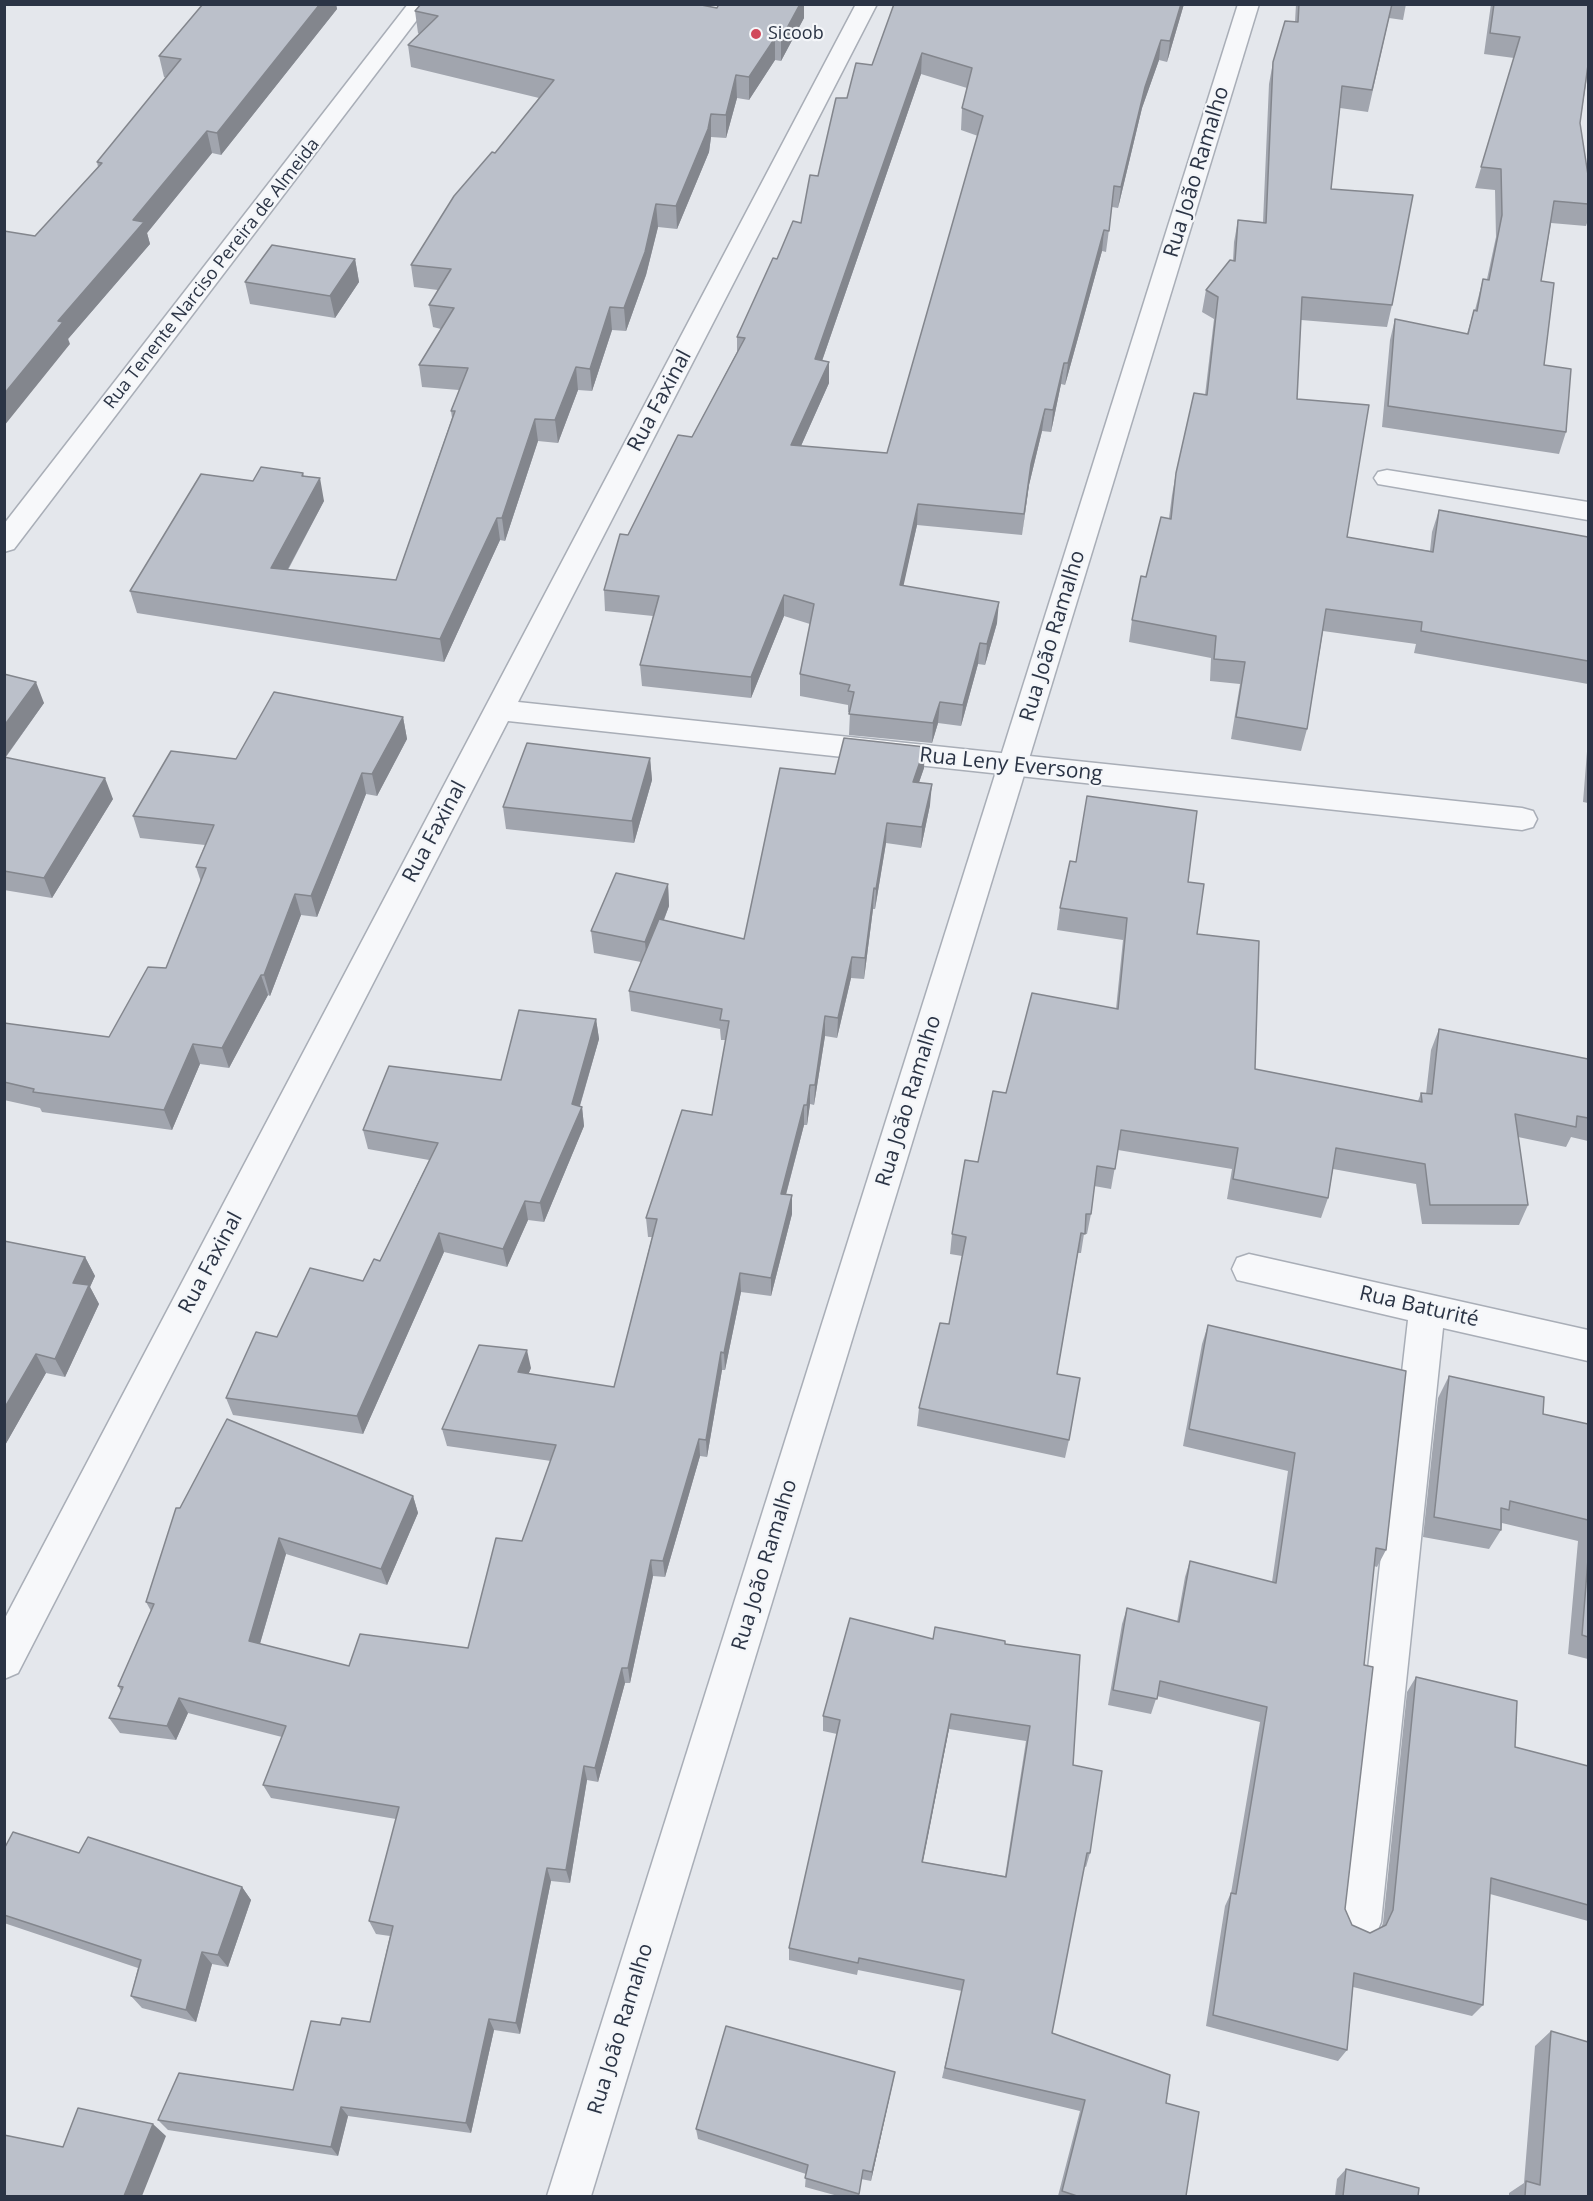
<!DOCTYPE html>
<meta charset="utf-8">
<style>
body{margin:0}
#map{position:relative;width:1593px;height:2201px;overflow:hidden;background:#e4e7ec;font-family:"Open Sans",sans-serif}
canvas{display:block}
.frame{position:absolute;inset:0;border:6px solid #2b3445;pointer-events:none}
</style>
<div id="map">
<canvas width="1593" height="2201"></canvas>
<div class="frame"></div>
</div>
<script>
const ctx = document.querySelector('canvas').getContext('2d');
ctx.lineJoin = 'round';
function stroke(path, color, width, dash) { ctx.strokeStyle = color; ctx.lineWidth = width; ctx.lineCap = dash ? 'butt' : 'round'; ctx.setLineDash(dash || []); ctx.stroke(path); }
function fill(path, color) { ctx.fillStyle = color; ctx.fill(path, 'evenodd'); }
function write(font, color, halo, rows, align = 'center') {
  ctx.font = font + ' "Open Sans",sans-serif'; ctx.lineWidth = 4.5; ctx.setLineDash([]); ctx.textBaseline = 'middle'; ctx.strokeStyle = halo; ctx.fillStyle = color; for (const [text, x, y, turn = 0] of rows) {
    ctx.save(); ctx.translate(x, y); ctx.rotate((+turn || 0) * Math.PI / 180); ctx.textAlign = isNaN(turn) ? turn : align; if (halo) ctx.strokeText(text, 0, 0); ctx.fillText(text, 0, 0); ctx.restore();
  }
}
const minor = new Path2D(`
 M408,4H429L14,549L4,552V524Z
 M856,4H877L518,702L1522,808L1533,811L1537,819L1533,827L1522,830L508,721L18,1673L4,1679V1620Z
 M1387,470L1588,502V520L1378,484L1374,478L1378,472Z
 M1249,1254L1588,1330V1361L1443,1328L1381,1922L1375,1937L1360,1943L1345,1937L1339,1922L1408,1320L1237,1280L1232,1269L1237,1258Z`);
const tertiary = new Path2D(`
 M1238,4H1259L591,2196H547Z`);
stroke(minor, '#a9aeb7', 3);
stroke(tertiary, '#a9aeb7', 3);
fill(minor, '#f7f8fa');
fill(tertiary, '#f7f8fa');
fill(new Path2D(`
 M203,4H336L337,9L221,155L212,153L147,233L150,244L68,339L70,344L35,236L98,167L97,162L166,78L164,77L159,56Z
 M894,4H1184L1167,62L1159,60L1142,108L1118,208L1112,207L1106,252L1102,251L1065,385L1061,384L1051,432L1042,431L1029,485L1022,535L917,525L903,585L997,623L985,665L978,664L961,726L938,723L932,743L849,735L850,712H848V705L800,696V674L810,624L784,616L751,698L642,686L640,665L653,616L605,611L604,590L628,535L692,437L737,352V337L777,259L801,223L847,98L872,65ZM921,74L967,88L962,108L961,130L978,136L887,453L801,446L829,383L822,361Z
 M1296,4H1406L1403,20L1389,18L1368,112L1340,108L1331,189L1392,305L1387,327L1301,320L1297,399L1347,537L1430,551L1432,532L1439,510L1588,537V684L1414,653L1416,644L1323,631L1307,729L1301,751L1231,739L1240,684L1210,681L1211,658L1129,642L1132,620L1146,577L1169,518L1172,495L1176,473L1205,395L1214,319L1202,312L1206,290L1233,261L1234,242L1238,220L1263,222L1269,84L1273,62L1295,22Z
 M1491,4H1588V78L1587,77L1580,123L1588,175V220L1586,226L1551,223L1541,281L1544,365L1566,432L1559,454L1382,427L1390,340L1395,319L1467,334L1474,310H1475L1483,279H1487L1496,237L1495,190L1475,188L1514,58L1484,54Z
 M415,11L804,18L781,61L775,60L749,100L737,98L726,138L711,137L709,152L677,229L658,227L646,275L626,331L612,330L592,391L578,390L558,443L538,441L505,541L500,540L444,662L137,613L130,591L253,481L303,473L304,476L324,501L288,570L396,580L452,418L451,411L459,390L422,387L419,365L441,329L433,327L429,305L438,290L414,287L411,265L495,153L539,98L411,67L408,45L419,34L418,33Z
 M355,259L359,282L335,318L250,304L245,282Z
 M4,674L44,703L6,757L113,799L52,898L4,890Z
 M403,717L407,739L377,796L366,794L317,917L301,915L270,996L268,995L229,1068L200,1064L172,1130L42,1112L40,1108L4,1100V1023L109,1037L166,968L201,882L196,867L205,845L140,838L133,816L236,759Z
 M1588,739V803L1583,802Z
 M650,758L652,780L634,843L506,829L503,807Z
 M924,768L919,782L930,805L921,848L886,843L875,909H873L864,979L851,978L837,1038L825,1036L814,1105L810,1104L807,1125H804L786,1195H792V1214L771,1296L741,1292L725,1370H722L707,1457L700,1456L665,1577L653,1576L630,1683H625L598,1782L587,1780L570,1883L551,1881L520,2034L494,2030L471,2133L348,2116L338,2156L168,2130L158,2120L293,2090L340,2025L370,2022L390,1936L376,1934L369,1921L396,1819L271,1798L263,1785L282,1737L188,1713L176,1740L120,1733L109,1718L121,1691L118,1686L151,1611L146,1602L180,1508L413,1496L418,1513L387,1585L286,1554L260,1644L349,1666L468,1648L522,1541L551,1461L447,1446L442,1429L531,1368L528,1374L614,1387L652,1237H648L646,1218L712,1115L726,1040H721L720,1029L631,1011L629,991L641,962L594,953L591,931L668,884L669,906L664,920L744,939L835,774Z
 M1188,882L1197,934L1255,1069L1418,1101L1421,1093L1426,1094L1431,1050L1439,1029L1588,1059V1141L1571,1137L1566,1147L1518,1137L1528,1205L1519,1225L1422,1224L1416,1184L1333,1169L1328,1198L1321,1218L1227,1199L1232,1169L1118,1150L1111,1189L1094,1186L1091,1214L1087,1234H1084L1081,1253H1078L1057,1374L1069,1440L1065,1458L917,1426L919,1408L949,1324L962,1256L950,1254L952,1234L978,1162L1006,1093L1116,1009L1123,940L1057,930L1060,908Z
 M596,1019L599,1039L580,1106L582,1107L584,1126L544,1222L528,1220L507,1267L444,1252L363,1434L233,1415L226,1398L277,1337L363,1281L380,1261L429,1160L368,1149L363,1130L501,1080Z
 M4,1241L85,1257L95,1276L90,1287L99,1304L65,1377L46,1373L4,1447Z
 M1208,1325L1386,1550L1377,1567L1374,1566L1364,1665L1345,1909L1352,1925L1370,1933L1381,1928L1383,1923L1407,1692L1416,1677L1515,1747L1588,1766V1921L1490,1894L1483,2005L1472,2016L1353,1987L1347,2050L1338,2061L1206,2026L1225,1906L1231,1893L1260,1722L1157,1696L1151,1714L1108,1705L1122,1624L1127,1608L1177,1622L1185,1577L1190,1561L1272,1582L1288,1471L1183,1446L1202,1344Z
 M1449,1376L1543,1414L1588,1424V1659L1568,1654L1578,1541L1502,1523L1501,1530L1489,1549L1423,1537L1438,1398Z
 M933,1639L1005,1644L1073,1765L1090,1853L1086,1867L1084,1866L1052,2033L1166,2103L1186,2196H1058L1080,2111L942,2078L962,1991L858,1970L857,1975L789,1960V1948L837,1734L823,1731V1716ZM949,1729L1026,1741L1005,1876L923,1862Z
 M4,1849L79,1853L242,1887L251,1900L228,1967L212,1964L196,2022L142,2008L131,1996L138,1968L4,1923Z
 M1551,2031L1588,2196H1509V2193L1524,2183L1535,2046Z
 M895,2072L871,2181L861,2179L859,2196H838L805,2187L806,2174L698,2139L696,2129Z
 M1346,2169L1418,2196H1335L1337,2179Z`), '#a1a5ae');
fill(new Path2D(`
 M320,4H336L337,9L221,155L217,133Z
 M800,4H804V18L781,61V39Z
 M1181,4H1184L1167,62L1170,41Z
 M775,38V60L749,100V77Z
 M1161,40L1159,60L1142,108L1118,208L1121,187L1145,87Z
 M922,53L921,74L815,381V359Z
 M736,75L737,98L726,138V115Z
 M711,114V137L709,152L677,229L676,206Z
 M207,131L212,153L147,233L150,244L68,339L70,344L4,426V394L133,220Z
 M656,204L658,227L646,275L626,331L624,308Z
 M1104,230L1102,251L1065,385L1068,363Z
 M355,259L359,282L335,318L330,296Z
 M610,307L612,330L592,391L590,369Z
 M829,362V383L792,466L791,445Z
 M1064,363L1061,384L1051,432L1053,410Z
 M576,367L578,390L558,443L555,420Z
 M1045,409L1042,431L1029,485L1022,535L1031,464Z
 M535,419L538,441L505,541L502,518Z
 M320,478L324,501L276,591L271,568Z
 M918,504L917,525L899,606L900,585Z
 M497,518L500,540L444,662L440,639Z
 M784,595V616L751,698V677Z
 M999,602L997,623L985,665L987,644Z
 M980,643L978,664L961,726L963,705Z
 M36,682L44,703L4,759V726Z
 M940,702L938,723L932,743L933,723Z
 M403,717L407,739L377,796L372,774Z
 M925,747L924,768L912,803L913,782Z
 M650,758L652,780L634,843L632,821Z
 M362,773L366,794L317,917L311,896Z
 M105,778L113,799L52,898L44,878Z
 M932,784L930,805L921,848L922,827Z
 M887,823L886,843L875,909L876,889Z
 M668,884L669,906L647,963L645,942Z
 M874,888L873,909L864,979L865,958Z
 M295,894L301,915L270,996L264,975Z
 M852,957L851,978L837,1038L838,1018Z
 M261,975L268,995L229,1068L222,1048Z
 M825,1016V1036L814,1105L815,1085Z
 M596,1019L599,1039L575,1122L582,1107L584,1126L544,1222L540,1203L572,1104Z
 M193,1044L200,1064L172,1130L164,1110Z
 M810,1085V1104L807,1125V1105Z
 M804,1105V1125L781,1213V1194Z
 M792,1195V1214L771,1296V1278Z
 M525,1201L528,1220L507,1267L503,1249Z
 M439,1233L444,1252L363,1434L357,1416Z
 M85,1257L95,1276L90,1287L99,1304L65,1377L55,1359L73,1283Z
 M740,1273L741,1292L725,1370L724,1353Z
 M527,1350L531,1368L522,1390L518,1372Z
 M721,1352L722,1370L707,1457L706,1440Z
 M36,1354L46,1373L4,1447V1409Z
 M699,1439L700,1456L665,1577L663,1561Z
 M413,1496L418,1513L387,1585L381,1569Z
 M279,1538L286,1554L256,1657L249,1641Z
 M651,1560L653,1576L630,1683L628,1668Z
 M622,1668L625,1683L598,1782L595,1768Z
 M179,1698L188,1713L176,1740L167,1726Z
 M951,1714L949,1729L920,1875L922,1862Z
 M584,1766L587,1780L570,1883L566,1870Z
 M547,1868L551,1881L520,2034L516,2023Z
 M242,1887L251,1900L228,1967L218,1955Z
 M202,1952L212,1964L196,2022L186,2010Z
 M489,2019L494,2030L471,2133L466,2123Z
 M895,2072L893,2082L871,2181L872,2172Z
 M341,2107L348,2116L338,2156L331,2147Z
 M153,2124L166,2136L142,2196H124Z`), '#83868d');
const building = new Path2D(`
 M203,4H320L217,133L207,131L133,220L144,222L58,321L63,322L4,394V231L35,236L102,163L97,162L181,59L159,56Z
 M421,4H696L717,8L719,4H800L781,39L775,38L749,77L736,75L726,115L711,114L708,129L676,206L656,204L645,252L624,308L610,307L590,369L576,367L555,420L535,419L502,518H497L440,639L130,591L201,474L253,481L261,467L303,473L302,476L320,478L271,568L396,580L455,411H451L468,368L419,365L454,308L429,305L451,269L411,265L454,196L492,152L495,153L554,80L408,45L438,16L415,11Z
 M894,4H1181L1170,41L1161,40L1145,87L1121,187L1114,186L1109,231L1104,230L1068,363H1064L1053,410L1045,409L1031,464L1024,514L918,504L900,585L999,602L987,644L980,643L963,705L940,702L933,723L849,714L854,692L848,691L850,685L800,674L814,604L784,595L751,677L640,665L659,596L604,590L620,534L628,535L678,435L692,437L745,338L737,337L773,258L777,259L793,221L801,223L810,175L818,176L836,98H847L856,63L872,65ZM922,53L972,68L962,108L983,116L887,453L791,445L829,362L815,359Z
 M1299,4H1392L1372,90L1342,86L1331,189L1413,195L1392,305L1302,297L1297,399L1369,405L1347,537L1433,552L1439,510L1588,537V661L1421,631L1422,622L1326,609L1307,729L1236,717L1245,662L1214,659L1216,636L1132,620L1141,576L1146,577L1161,517L1171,519L1176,473L1194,393L1207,395L1218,297L1206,290L1230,260L1235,261L1238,220L1266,223L1273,62L1285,21L1298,22Z
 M1494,4H1588V65L1580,123L1588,175V204L1554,201L1541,281L1554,283L1544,365L1571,369L1566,432L1388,406L1395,319L1468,334L1474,310L1477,311L1483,279L1489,280L1502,215L1501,169L1481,167L1520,37L1490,33Z
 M272,245L355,259L330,296L245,282Z
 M4,674L36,682L4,726Z
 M274,692L403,717L372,774L362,773L311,896L295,894L264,975H261L222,1048L193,1044L164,1110L33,1092L34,1089L4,1082V1023L109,1037L148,967L166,968L206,868L196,867L214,825L133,816L171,751L236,759Z
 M844,738L925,747L913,782L932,784L922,827L887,823L876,889L874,888L865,958L852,957L838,1018L825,1016L815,1085H810L807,1105H804L781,1194L792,1195L771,1278L740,1273L724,1353L721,1352L706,1440L699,1439L663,1561L651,1560L628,1668H622L595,1768L584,1766L566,1870L547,1868L516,2023L489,2019L466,2123L341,2107L331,2147L158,2120L179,2073L293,2090L311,2021L340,2025L342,2018L370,2022L393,1926L369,1921L399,1807L263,1785L286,1726L179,1698L167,1726L109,1718L123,1687L118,1686L154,1604L146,1602L176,1508H180L227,1419L413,1496L381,1569L279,1538L249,1641L349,1666L360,1634L468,1648L496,1538L522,1541L556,1445L442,1429L479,1345L527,1350L518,1372L614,1387L657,1219L646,1218L682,1110L712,1115L729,1021L720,1020L722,1009L629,991L659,919L744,939L780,768L835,774Z
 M527,743L650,758L632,821L503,807Z
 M4,757L105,778L44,878L4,871Z
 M1087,796L1197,811L1188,882L1204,884L1197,934L1259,941L1255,1069L1422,1102L1421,1093L1432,1094L1439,1029L1588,1059V1118L1577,1116L1576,1127L1515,1114L1528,1205H1430L1425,1164L1336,1148L1328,1198L1233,1179L1238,1148L1121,1130L1115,1169L1097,1166L1091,1214H1086L1085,1234L1081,1233L1057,1374L1080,1378L1069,1440L919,1408L940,1323L949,1324L966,1237L952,1234L965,1160L978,1162L993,1091L1006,1093L1032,993L1118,1009L1127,918L1060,908L1070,861L1076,862Z
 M616,873L668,884L645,942L591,931Z
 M519,1010L596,1019L572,1104L582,1107L540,1203L525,1201L503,1249L439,1233L357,1416L226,1398L256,1332L277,1337L310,1268L363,1281L374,1259L380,1261L438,1143L363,1130L389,1066L501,1080Z
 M4,1241L85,1257L73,1283L89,1285L55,1359L36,1354L4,1409Z
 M1208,1325L1406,1371L1386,1550L1376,1548L1364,1665L1373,1667L1345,1909L1352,1925L1370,1933L1386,1925L1393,1910L1416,1677L1517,1701L1515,1747L1588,1766V1905L1491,1878L1483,2005L1354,1973L1347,2050L1213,2015L1231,1893L1236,1894L1267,1707L1160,1681L1157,1699L1113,1690L1127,1608L1179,1622L1190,1561L1276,1583L1295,1453L1189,1429Z
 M1449,1376L1544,1397L1543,1414L1588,1424V1520L1510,1501L1509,1510L1501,1508V1530L1434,1517Z
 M1588,1559V1637L1582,1635Z
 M850,1618L933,1639L935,1627L1005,1641V1644L1080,1655L1073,1765L1102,1771L1090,1853H1087L1052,2033L1170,2075L1166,2103L1199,2112L1186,2196H1077L1062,2191L1085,2100L945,2068L964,1980L859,1958L858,1963L789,1948L840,1720L823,1716ZM951,1714L1030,1726L1006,1877L922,1862Z
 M13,1832L79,1853L88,1837L242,1887L218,1955L202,1952L186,2010L131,1996L141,1960L4,1915V1849Z
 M726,2026L895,2072L872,2172L863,2170L859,2194L805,2178L808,2165L696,2129Z
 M1551,2031L1588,2042V2196H1525L1526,2181L1540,2185Z
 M78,2108L153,2124L124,2196H4V2135L63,2147Z
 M1346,2169L1419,2188L1418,2196H1343Z`);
fill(building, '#bbc0ca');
stroke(building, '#83868d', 1.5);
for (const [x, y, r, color] of [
 [756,34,6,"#d1495b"]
]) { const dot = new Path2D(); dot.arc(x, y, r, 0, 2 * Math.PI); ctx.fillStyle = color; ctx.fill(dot); stroke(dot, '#f4f6f9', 2); }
write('18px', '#2b3445', '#f4f6f9', [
 ["Sicoob",768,34]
], 'left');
write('18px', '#2b3445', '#f4f6f9', [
 ["Rua Tenente Narciso Pereira de Almeida",212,274,-52]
]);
write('21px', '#2b3445', '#f4f6f9', [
 ["Rua João Ramalho",1197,172,-73],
 ["Rua Faxinal",660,401,-62],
 ["Rua João Ramalho",1053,636,-73],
 ["Rua Leny Eversong",1011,765,6],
 ["Rua Faxinal",435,832,-62],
 ["Rua João Ramalho",909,1101,-73],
 ["Rua Faxinal",211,1263,-62],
 ["Rua Baturité",1419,1307,13],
 ["Rua João Ramalho",765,1565,-73],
 ["Rua João Ramalho",621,2029,-73]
]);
</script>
